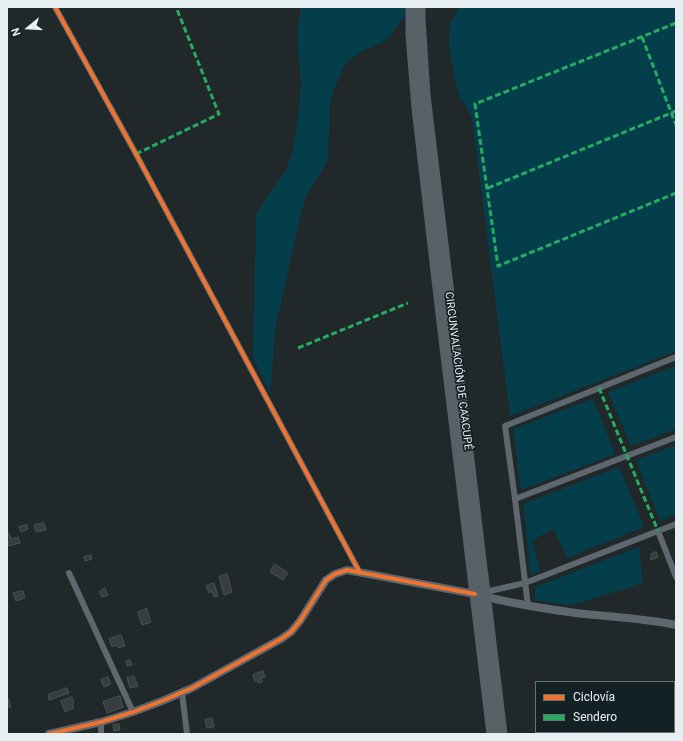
<!DOCTYPE html>
<meta charset="utf-8">
<style>
body{margin:0}
#map{position:relative;width:683px;height:741px;overflow:hidden;background:#20282a;font-family:Roboto,sans-serif}
canvas{display:block}
.frame{position:absolute;inset:0;border:8px solid #e7eff2;pointer-events:none}
.legend{position:absolute;left:535px;top:681px;width:140px;height:52px;box-sizing:border-box;background:#132024;border:1px solid #687376;margin:0;padding:5px 7px;list-style:none;font-size:12px;color:#e7eff2}
.legend li{display:flex;align-items:center;gap:8px;height:20px}
.legend b{width:20px;border:1px solid #687376}
.north{position:absolute;left:8px;top:8px;width:40px;height:40px;-webkit-text-stroke:3px #132024;paint-order:stroke;rotate:252deg;font-size:11px;font-weight:700;line-height:16px;text-align:center;color:#e7eff2}
.north::after{content:'';display:block;margin:auto;width:14px;height:18px;background:#e7eff2;clip-path:polygon(50% 0,100% 100%,50% 72%,0 100%)}
</style>
<div id="map">
<canvas width="683" height="741"></canvas>
<div class="frame"></div>
<ul class="legend">
<li><b style="height:5px;background:#ef722f"></b>Ciclovía</li>
<li><b style="height:5px;background:#26ab63"></b>Sendero</li>
</ul>
<div class="north">N</div>
</div>
<script>
const ctx = document.querySelector('canvas').getContext('2d');
ctx.lineJoin = 'round';
function fill(path, color) { ctx.fillStyle = color; ctx.fill(path, 'evenodd'); }
function stroke(path, color, width, dash) { ctx.strokeStyle = color; ctx.lineWidth = width; ctx.lineCap = dash ? 'butt' : 'round'; ctx.setLineDash(dash || []); ctx.stroke(path); }
function write(font, color, halo, rows, align = 'center') {
  ctx.font = font + ' Roboto,sans-serif'; ctx.lineWidth = 3.5; ctx.setLineDash([]); ctx.textBaseline = 'middle'; ctx.strokeStyle = halo; ctx.fillStyle = color; for (const [text, x, y, turn = 0] of rows) {
    ctx.save(); ctx.translate(x, y); ctx.rotate((+turn || 0) * Math.PI / 180); ctx.textAlign = isNaN(turn) ? turn : align; if (halo) ctx.strokeText(text, 0, 0); ctx.fillText(text, 0, 0); ctx.restore();
  }
}
fill(new Path2D(`
 M301,7H411L388,39L359,53L345,64L334,90L330,105L328,159L322,171L307,194L302,209L276,325L270,393L253,358L256,217L259,209L286,170L292,153L298,118L301,84L298,50V26Z
 M459,7H676V351L510,416L472,117L460,97L455,82L449,46L450,24Z
 M676,366V429L631,446L608,392Z
 M593,399L615,454L521,490L513,429Z
 M676,445V514L660,521L636,460Z
 M619,467L644,527L567,558L554,529L532,540L540,571L531,575L523,504Z
 M639,547L643,583L579,603L567,605L535,600V587Z`), '#043e4b');
const building = new Path2D(`
 M44,523L46,530L36,532L34,525Z
 M27,525L28,529L21,532L19,527Z
 M9,533L11,539L18,537L20,543L8,546L7,534Z
 M656,552L658,557L651,560L650,558L652,557L651,554Z
 M91,555L92,559L85,561L84,557Z
 M275,564L288,573L283,580L270,572Z
 M227,574L232,592L224,595L219,577Z
 M214,583L218,596L214,597L212,591L209,593L206,586Z
 M105,588L108,595L102,597L99,592Z
 M23,591L25,598L16,601L13,593Z
 M147,609L151,622L142,625L138,612Z
 M121,635L125,646L118,648L117,645L112,647L109,639Z
 M130,660L132,665L127,666L126,661Z
 M263,671L265,677L261,678L262,682L258,683L257,680L255,681L253,675Z
 M134,676L138,686L130,688L127,678Z
 M108,677L111,684L104,687L101,680Z
 M67,688L69,693L49,700L48,695Z
 M120,696L123,707L107,713L103,702Z
 M72,697L74,703L72,704L74,708L65,712L61,701Z
 M7,698H8L11,707L7,708Z
 M212,718L214,727L207,728L205,720Z
 M119,724L120,730L114,731L113,725Z`);
fill(building, '#383e3f');
stroke(building, '#495051', 1);
stroke(new Path2D(`
 M55,7L136,154L360,573
 M515,499L676,437
 M658,531L676,577
 M69,573L133,712
 M485,592L525,583L676,524
 M528,606L515,499L505,426L676,357
 M182,693L187,734
 M101,722V734`), '#5d676d', 6);
stroke(new Path2D(`
 M486,597C516,604 546,609 576,613C610,617 643,618 676,625
 M49,734L101,722L133,712L162,701L192,688L281,639L291,632L300,621L326,580L335,574L347,570L475,594`), '#5d676d', 8);
stroke(new Path2D(`
 M411,7V35L417,108L441,314L492,734
 M420,7V19L425,95L502,734`), '#566168', 11);
stroke(new Path2D(`
 M676,23L475,104L498,266L676,193
 M642,37L676,125
 M136,154L219,114L176,7
 M488,188L676,111
 M298,348L408,303
 M599,388L658,531`), '#26ab63', 3, [6, 3]);
stroke(new Path2D(`
 M55,7L136,154L360,573
 M49,734L101,722L133,712L162,701L192,688L281,639L291,632L300,621L326,580L335,574L347,570L475,594`), '#ef722f', 4);
write('11px', '#e7eff2', '#132024', [
 ["CIRCUNVALACIÓN DE CAACUPÉ",458,371,83]
]);
</script>
